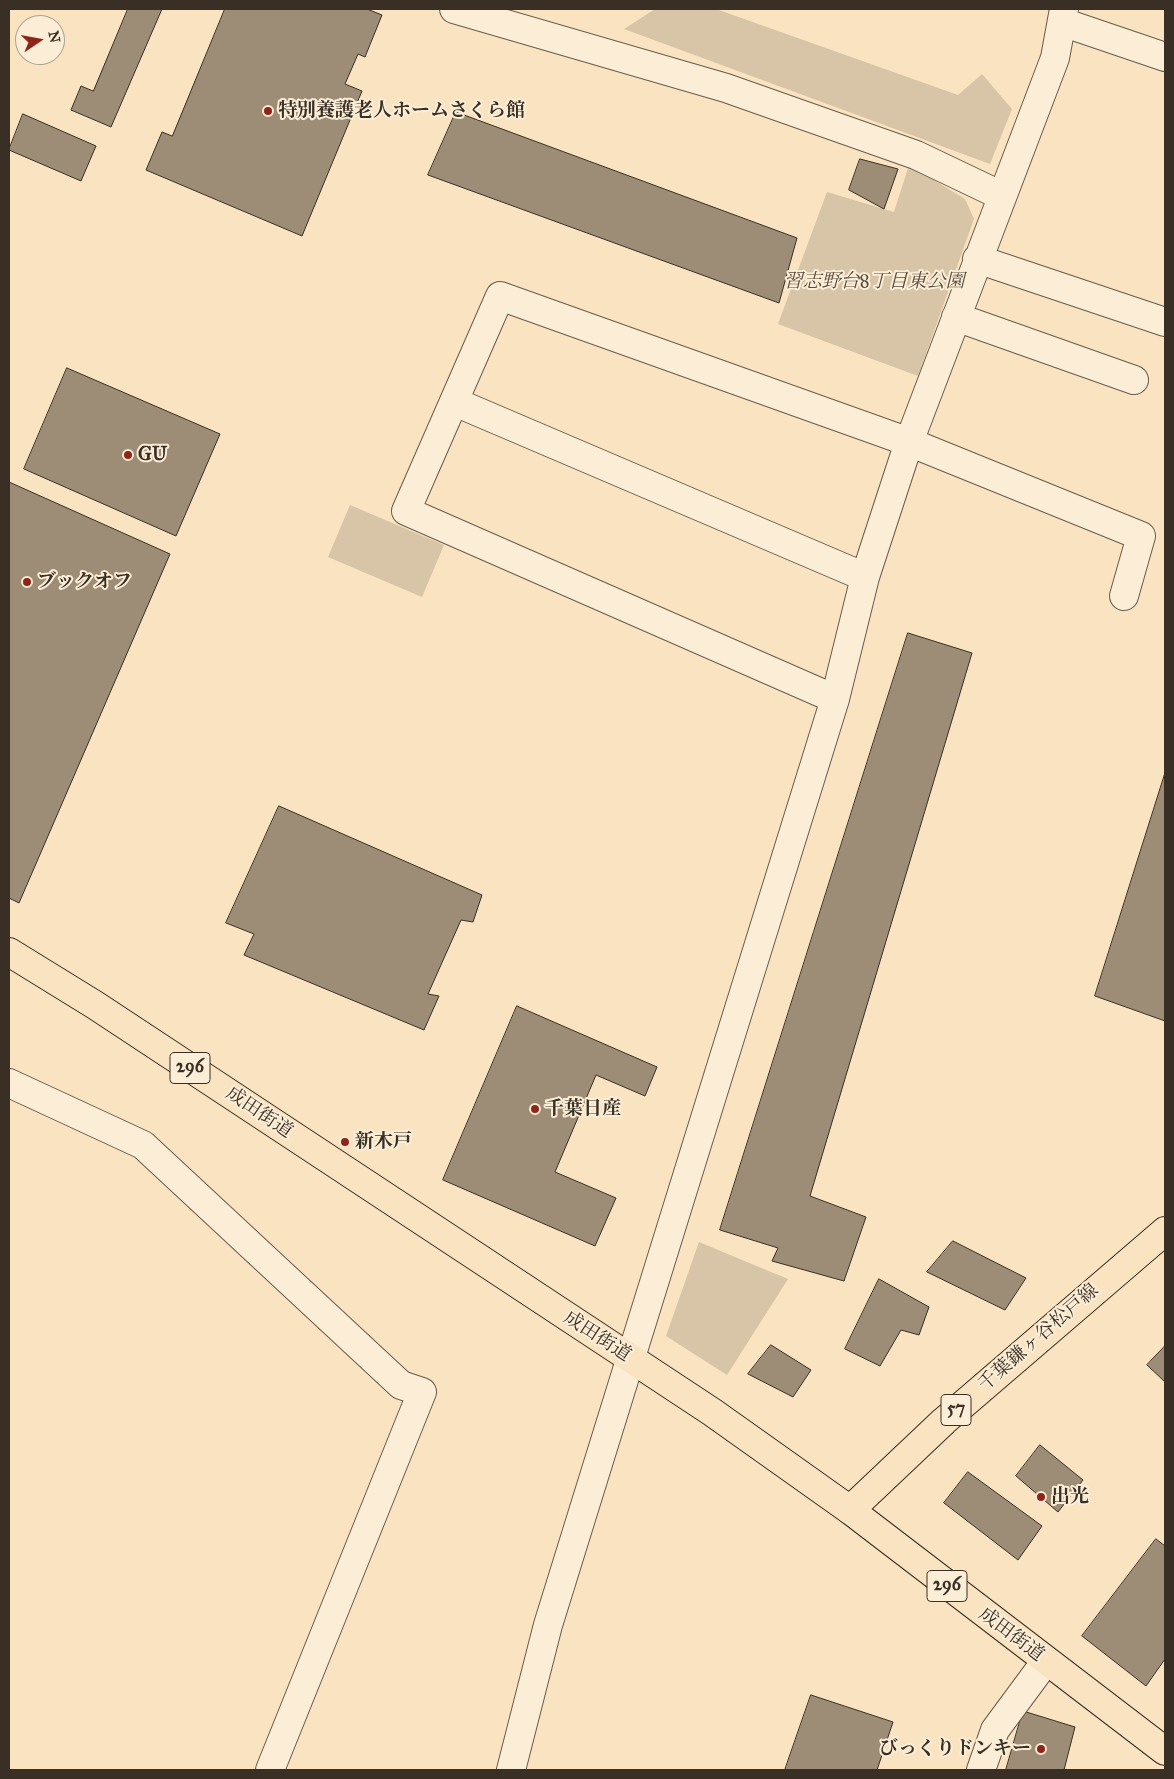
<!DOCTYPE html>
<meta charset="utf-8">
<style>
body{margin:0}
#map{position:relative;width:1174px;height:1779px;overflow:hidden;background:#f9e3c0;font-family:"IM FELL Great Primer",serif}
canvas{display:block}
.frame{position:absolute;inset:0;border:10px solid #392f25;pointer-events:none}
.north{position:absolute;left:15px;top:15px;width:50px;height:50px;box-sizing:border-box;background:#fbedd6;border:1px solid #ada18f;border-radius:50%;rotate:78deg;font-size:14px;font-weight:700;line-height:20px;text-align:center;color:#392f25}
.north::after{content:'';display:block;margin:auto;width:18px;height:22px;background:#8f2418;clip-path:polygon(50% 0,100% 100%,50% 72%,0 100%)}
</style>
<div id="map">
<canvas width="1174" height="1779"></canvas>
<div class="frame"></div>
<div class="north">N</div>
</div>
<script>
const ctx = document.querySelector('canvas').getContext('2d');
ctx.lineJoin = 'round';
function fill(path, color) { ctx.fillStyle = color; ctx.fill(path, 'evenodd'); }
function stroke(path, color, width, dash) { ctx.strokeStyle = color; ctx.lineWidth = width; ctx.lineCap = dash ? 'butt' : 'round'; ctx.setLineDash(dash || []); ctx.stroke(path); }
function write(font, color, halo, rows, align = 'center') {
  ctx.font = font + ' "IM FELL Great Primer","Noto Serif JP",serif'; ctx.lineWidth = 4; ctx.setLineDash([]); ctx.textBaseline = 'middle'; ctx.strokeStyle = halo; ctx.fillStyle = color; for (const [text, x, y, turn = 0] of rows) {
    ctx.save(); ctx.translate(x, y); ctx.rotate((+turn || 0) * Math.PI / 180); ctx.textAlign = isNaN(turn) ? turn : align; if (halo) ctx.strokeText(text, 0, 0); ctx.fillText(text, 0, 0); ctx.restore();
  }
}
fill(new Path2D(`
 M655,9H716L958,95L982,74L1012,109L990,164L624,29Z
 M909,165L965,199L974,219L918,376L778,324L827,192L894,212Z
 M350,505L444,545L422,597L328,557Z
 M699,1242L788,1279L727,1375L666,1336Z`), '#d8c4a6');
const building = new Path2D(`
 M128,9H162L111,127L71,110L81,86L93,91Z
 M225,9H367L382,15L365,57L358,54L345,84L362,91L302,236L146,170L162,132L172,136Z
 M456,112L797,238L779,303L428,175Z
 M23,114L96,146L81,181L9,150Z
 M860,159L898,169L884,209L849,190Z
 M67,368L220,434L176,536L24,469Z
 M9,482L170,554L19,903L9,898Z
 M908,633L972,653L810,1196L866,1217L844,1281L772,1261L778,1248L720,1230Z
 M1165,773V1021L1095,996Z
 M279,806L482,895L473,922L461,920L428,994L439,996L424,1030L244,955L254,934L226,923Z
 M517,1006L657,1067L645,1096L596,1075L555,1172L616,1198L595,1246L443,1180Z
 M953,1241L1026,1278L1005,1310L927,1272Z
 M879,1279L929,1307L919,1335L901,1330L880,1366L845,1349Z
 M771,1345L811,1370L793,1397L748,1374Z
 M1165,1346V1382L1147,1365Z
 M1040,1445L1083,1480L1058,1512L1016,1476Z
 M968,1472L1042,1526L1018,1560L944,1503Z
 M1156,1539L1165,1546V1659L1146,1686L1082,1636Z
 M811,1695L893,1722L877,1770H785Z
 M1023,1711L1075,1727L1064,1770H1006Z`);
fill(building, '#9d8d76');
stroke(building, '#392f25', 1);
const minor = new Path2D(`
 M454,9L726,88L916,155L1002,196
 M1062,22L1165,57
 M977,259L1165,322
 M956,317L1134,380
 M455,402L865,577
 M835,699L406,511L500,296L909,442L1141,536L1124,596
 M9,1083L143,1145L401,1385L422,1392L270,1770
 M511,1770L548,1625L835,699L865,577L909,442L1055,58L1064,9
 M981,1770L995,1730L1046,1661`);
const major = new Path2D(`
 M850,1510L944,1421L1165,1231`);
const highway = new Path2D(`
 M9,952L95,1005L712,1412L850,1510L1165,1751`);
stroke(minor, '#695c4c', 30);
stroke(major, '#392f25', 30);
stroke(highway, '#392f25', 30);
stroke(minor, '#fbedd6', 28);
stroke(major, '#f9e3c0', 28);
stroke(highway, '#f9e3c0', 28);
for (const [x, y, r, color] of [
 [268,111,5,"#8f2418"],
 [128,455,5,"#8f2418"],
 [27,582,5,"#8f2418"],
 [535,1109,5,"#8f2418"],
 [345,1142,5,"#8f2418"],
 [1041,1497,5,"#8f2418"],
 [1041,1749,5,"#8f2418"]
]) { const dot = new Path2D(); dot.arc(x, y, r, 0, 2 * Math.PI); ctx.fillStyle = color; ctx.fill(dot); stroke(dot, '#fbedd6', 2); }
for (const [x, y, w] of [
 [190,1068,40],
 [956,1410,30],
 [947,1586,40]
]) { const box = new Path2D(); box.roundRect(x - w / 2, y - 15.5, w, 31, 4); ctx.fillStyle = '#fbedd6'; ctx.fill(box); stroke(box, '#392f25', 1); }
write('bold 18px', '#392f25', null, [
 ["296",190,1068],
 ["57",956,1410],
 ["296",947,1586]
]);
write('bold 19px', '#392f25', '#fbedd6', [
 ["特別養護老人ホームさくら館",278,111],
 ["GU",138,455],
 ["ブックオフ",37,582],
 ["千葉日産",545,1109],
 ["新木戸",355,1142],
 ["出光",1051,1497],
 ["びっくりドンキー",1031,1749,"right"]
], 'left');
write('italic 19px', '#594d3f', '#fbedd6', [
 ["習志野台8丁目東公園",874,282]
]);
write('19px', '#392f25', '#fbedd6', [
 ["成田街道",259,1113,34],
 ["成田街道",597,1337,33],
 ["千葉鎌ヶ谷松戸線",1039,1338,-41],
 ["成田街道",1011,1635,37]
]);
</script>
